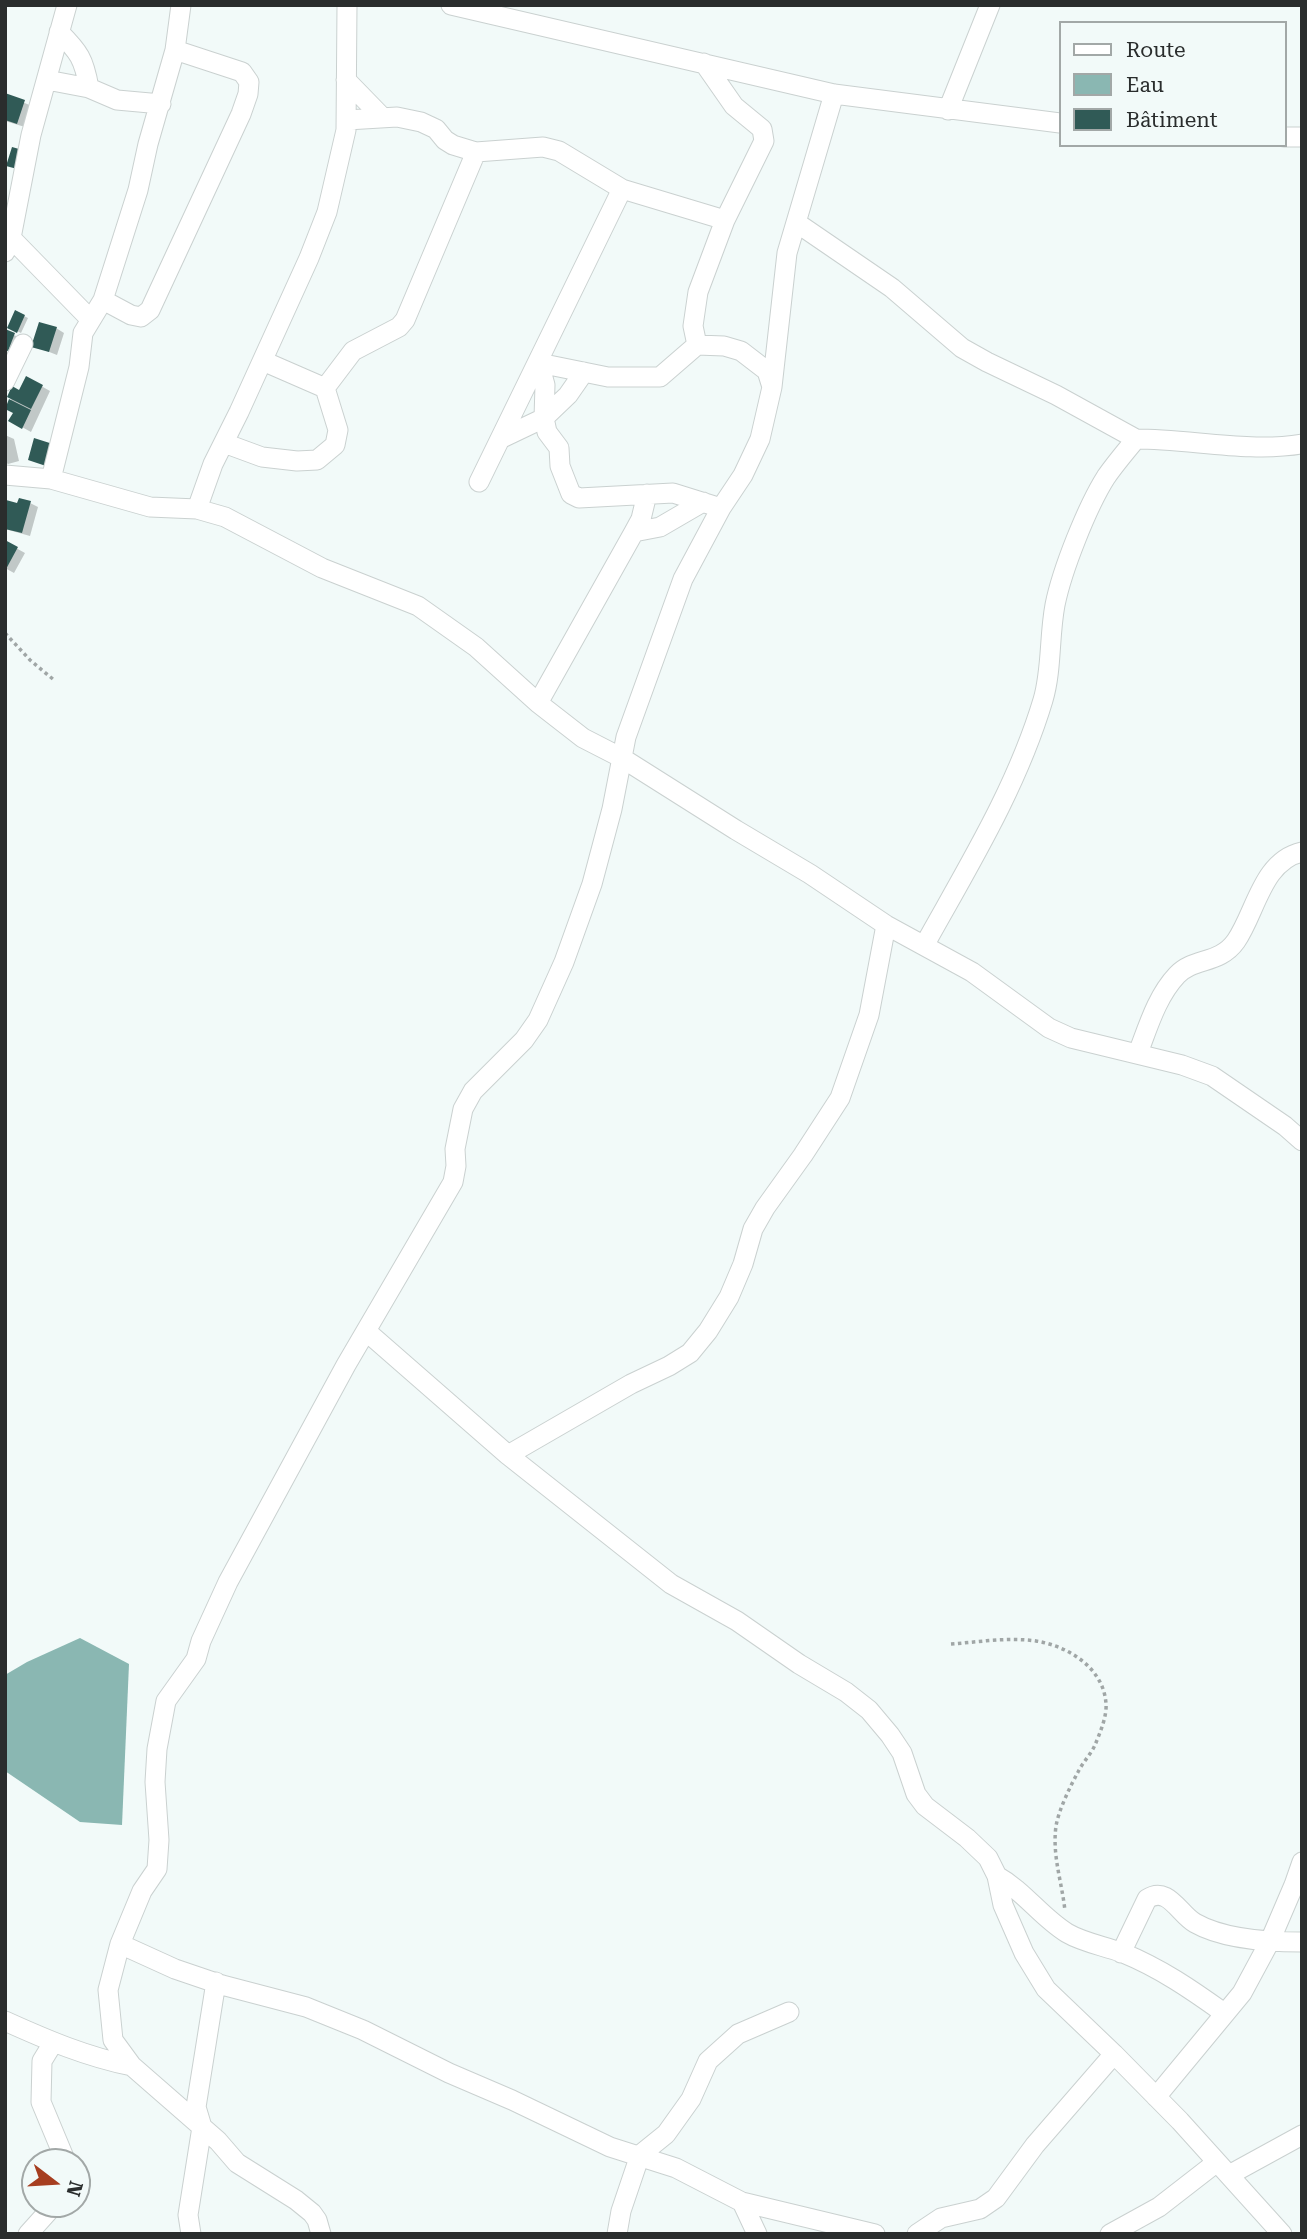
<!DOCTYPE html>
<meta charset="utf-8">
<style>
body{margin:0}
#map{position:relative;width:1307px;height:2239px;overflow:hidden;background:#f2faf9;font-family:"Roboto Serif",serif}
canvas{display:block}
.frame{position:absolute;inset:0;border:7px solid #2a2d2d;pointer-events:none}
.legend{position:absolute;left:1059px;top:21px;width:228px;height:126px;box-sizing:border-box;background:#f2faf9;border:2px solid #a2a8a7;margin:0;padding:9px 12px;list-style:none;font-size:21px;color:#2a2d2d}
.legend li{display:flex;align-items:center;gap:14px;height:35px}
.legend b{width:35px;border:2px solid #a2a8a7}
.north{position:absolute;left:21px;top:2148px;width:70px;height:70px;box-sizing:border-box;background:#f2faf9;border:2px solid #a2a8a7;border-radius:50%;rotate:107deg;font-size:19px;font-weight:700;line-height:28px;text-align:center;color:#2a2d2d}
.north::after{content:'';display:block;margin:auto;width:24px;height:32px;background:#a63e20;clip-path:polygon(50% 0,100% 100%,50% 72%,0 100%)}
</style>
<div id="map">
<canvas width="1307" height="2239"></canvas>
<div class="frame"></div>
<ul class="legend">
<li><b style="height:9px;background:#fff"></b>Route</li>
<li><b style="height:19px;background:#8ab7b2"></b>Eau</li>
<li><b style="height:19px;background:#305a56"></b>Bâtiment</li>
</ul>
<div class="north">N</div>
</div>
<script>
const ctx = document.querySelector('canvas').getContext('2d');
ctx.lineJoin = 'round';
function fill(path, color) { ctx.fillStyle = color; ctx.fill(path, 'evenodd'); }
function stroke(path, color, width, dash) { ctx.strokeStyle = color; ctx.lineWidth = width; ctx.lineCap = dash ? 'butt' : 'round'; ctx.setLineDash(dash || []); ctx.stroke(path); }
fill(new Path2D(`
 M80,1638L129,1664L122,1825L80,1822L5,1771V1675L27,1662Z`), '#8ab7b2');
fill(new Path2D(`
 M5,95L32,106L25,127L5,121Z
 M16,312L28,318L21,333L9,327Z
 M56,328L64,333L57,355L34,346Z
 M14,335L22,339L16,354L5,349Z
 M27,378L50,391L31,432L11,421L15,412L7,408L12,398L20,392Z
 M5,435L14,439L19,461L8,464L5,462Z
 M7,502L19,505L30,503L38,507L30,536L5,529Z
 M5,542L25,553L14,573L5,568Z`), '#0003');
fill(new Path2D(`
 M5,93L25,100L17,124L5,120Z
 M12,147L26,151L21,170L6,166Z
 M15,310L25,315L17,333L7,328Z
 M39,322L57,327L49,352L31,347Z
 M5,329L15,333L8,351L5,350Z
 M26,376L43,385L31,409L7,397L12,386L19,390Z
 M9,399L31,410L22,429L8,421L13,413L5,409Z
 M34,438L56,445L49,467L28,460Z
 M19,498L31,501L22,533L5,529L6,500L17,503Z
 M5,540L18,547L5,571Z`), '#305a56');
const street = new Path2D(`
 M451,5L834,94L1060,123
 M59,32C79,52 84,59 89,88
 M47,80L89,88L117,100L161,104
 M346,80L383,118
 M948,110L990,5
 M347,120L397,117L421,122L436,129L445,140L453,145L476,152L543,147L559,151L622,189L725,220
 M1284,137H1302
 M797,223L892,288L962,348L987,362L1056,395L1136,439
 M11,238L91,320
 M5,252L11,238L31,135L67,5
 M103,300L131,315L141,317L150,310L241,114L248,94L249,82L242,72L175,50
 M697,345L693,326L698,292L725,220L764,141L762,129L734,106L704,63
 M5,381L23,344
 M325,388L353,351L399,327L405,320L476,152
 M500,439L544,418L568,395L584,372
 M224,443L262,457L297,461L317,460L335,445L338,430L325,388L263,361
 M5,475L51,479L150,507L197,509L225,517L322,568L418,606L476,647L538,703L583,738L622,758L736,830L810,874L886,925L972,972L1049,1028L1071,1038L1182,1065L1212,1076L1285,1126L1302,1141
 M51,479L79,367L83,333L103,300L138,190L148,144L175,50L181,5
 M479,482L622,189
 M721,508L673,493L579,498L571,494L560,466L559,448L547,432L544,418L545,385L539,363L608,377H660L697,345L724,346L741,351L767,371L772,387
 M197,509L213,464L239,412L309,258L327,212L346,130L347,5
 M634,532L660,527L703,502
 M538,703L634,532L641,519L647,494
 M925,944C969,865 1017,787 1043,700C1052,670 1049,636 1055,605C1062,570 1087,507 1106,477C1115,464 1126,451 1136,439C1191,439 1248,453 1302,444
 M1138,1053C1148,1027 1157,996 1177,975C1194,957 1219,965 1236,941C1256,912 1262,861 1302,852
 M366,1331L508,1455L671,1584L737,1621L799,1664L846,1692L869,1710L890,1735L902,1753L916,1794L925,1806L967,1838L988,1858L997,1876L1003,1905L1024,1953L1046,1989L1114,2054L1180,2121L1282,2234
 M508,1455L631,1384L669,1366L690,1353L708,1331L729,1297L743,1264L753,1229L765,1208L803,1155L840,1098L869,1015L886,925
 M997,1876C1024,1891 1041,1917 1067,1933C1084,1943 1105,1946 1123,1953C1160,1968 1192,1990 1224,2013
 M120,1944L175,1969L222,1985L306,2007L363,2030L449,2073L512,2100L610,2147L676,2168L742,2202L875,2234
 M1121,1953L1147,1899C1168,1885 1179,1914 1195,1923C1223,1939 1270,1942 1302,1942
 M5,2021C47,2040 87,2057 132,2066
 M53,2043L42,2061L41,2102L66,2162
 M1156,2097L1242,1993L1270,1941L1294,1885L1302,1862
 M1229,2175L1302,2135
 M742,2202L757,2234
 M28,2234L55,2204
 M191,2234L188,2215L202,2127L196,2107L216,1982
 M321,2234L317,2220L312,2213L296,2200L237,2163L218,2141L132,2066L113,2040L108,1990L120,1944L142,1891L157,1869L159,1840L155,1782L157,1749L166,1701L196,1659L201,1641L228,1582L346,1365L453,1182L456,1166L455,1149L463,1109L473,1091L524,1040L538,1020L564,962L592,884L612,809L626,737L683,579L721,508L743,475L760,439L772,387L787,253L834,94
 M617,2234L621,2211L640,2155L666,2134L691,2099L708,2061L738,2034L789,2012
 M917,2234L941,2218L980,2209L996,2198L1035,2145L1114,2054
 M1110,2234L1159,2207L1217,2162`);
stroke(street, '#cad1d0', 21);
stroke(new Path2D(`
 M5,633L30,660L54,680
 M951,1644C979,1642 1008,1637 1036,1641C1068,1646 1104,1668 1106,1704C1107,1716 1100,1733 1095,1745C1091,1754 1083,1762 1078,1772C1070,1787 1059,1809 1056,1826C1052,1856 1062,1882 1065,1911`), '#a0a6a6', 3.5, [3.5, 3.5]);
stroke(street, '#fff', 19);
</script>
